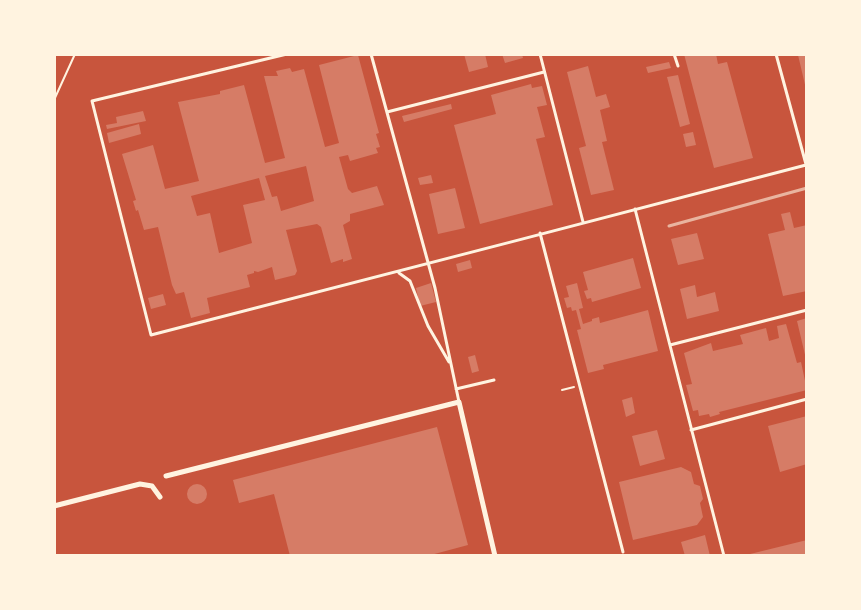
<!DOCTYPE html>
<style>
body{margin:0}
#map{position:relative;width:861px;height:610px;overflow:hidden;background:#c8553d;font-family:"Playfair Display",serif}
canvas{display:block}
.frame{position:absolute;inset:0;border:56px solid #fff3e0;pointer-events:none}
</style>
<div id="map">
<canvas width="861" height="610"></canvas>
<div class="frame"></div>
</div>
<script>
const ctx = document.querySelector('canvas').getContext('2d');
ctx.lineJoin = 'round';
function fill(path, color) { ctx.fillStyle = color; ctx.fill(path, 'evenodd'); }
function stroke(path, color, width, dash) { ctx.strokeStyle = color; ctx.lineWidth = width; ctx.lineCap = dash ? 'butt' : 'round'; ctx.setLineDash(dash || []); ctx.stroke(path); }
fill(new Path2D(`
 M464,54H485L488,67L469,72Z
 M502,54H522L523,58L505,63Z
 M684,54H716L718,64L727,62L753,158L714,168Z
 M803,54H807L806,89L798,55Z
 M358,55L379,133L376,134L380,147L376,148L378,153L350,161L348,155L339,157L348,189L352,193L377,186L384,205L350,214V221L343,225L352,259L343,262V259L331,263L321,227L317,224L286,230L297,271L295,275L275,280L272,267L258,272L254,271V273L247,275L250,287L207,298L210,313L191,318L184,292L176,294L172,285L158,227L144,230L138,210L136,211L133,201L136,200L122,154L153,145L165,189L199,181L178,102L220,94V91L244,85L265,163L285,158L264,76H278L276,71L290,68L292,72L304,69L325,147L339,143L319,65ZM306,166L314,201L281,211L277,196L272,197L265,176ZM259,178L265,200L243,205L252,243L219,253L210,213L197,216L191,196Z
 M669,62L671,68L648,73L646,67Z
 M588,66L596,97L606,94L610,107L600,110L607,141L602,142L614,190L591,195L579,148L586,146L567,72Z
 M678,75L690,124L680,127L667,77Z
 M531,84L532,88L542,86L547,105L537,107L545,137L536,139L553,205L480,224L454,125L496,114L491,95Z
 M451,104L452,109L404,122L402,116Z
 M143,111L146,121L107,129L106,125L117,123L116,117Z
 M139,124L141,134L109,143L107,133Z
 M693,132L696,145L686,147L683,134Z
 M431,175L433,183L420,185L418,178Z
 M455,188L465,228L438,234L429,194Z
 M790,212L794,228L807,225V291L783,296L768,234L785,230L781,214Z
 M697,233L704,259L678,265L671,239Z
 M633,258L641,288L592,302L591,298L587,299L584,291L588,290L583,272Z
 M470,260L472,268L458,272L456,264Z
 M431,283L436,302L420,306L416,288Z
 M577,283L583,308L579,309L583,324L592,321V319L599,317L600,323L648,310L658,351L603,365L604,369L588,373L577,330L581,329L576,310L572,311L571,307L567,308L564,298L569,297L566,286Z
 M695,285L697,297L715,292L719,311L687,319L680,289Z
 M163,294L166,305L151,309L148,298Z
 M807,318V359H806L797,321Z
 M786,324L797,363L801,362L807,390L719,412L720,414L710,417L709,414L699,416L698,410L693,411L686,385L692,384L684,353L711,343L713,351L743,344L740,335L766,328L769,341L779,338L777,326Z
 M475,355L479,371L472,373L468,357Z
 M632,397L635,413L626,417L622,400Z
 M807,416V464L780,472L768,426Z
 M437,427L468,545L427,556H290L274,494L239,503L233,480Z
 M657,430L665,459L640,466L632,436Z
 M681,467L691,472L694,484L700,486L703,499L700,503L703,517L697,525L633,540L619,482Z
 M187 494a10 10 0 1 1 20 0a10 10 0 1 1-20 0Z
 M705,535L710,556H685L681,542Z
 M807,540V556H746V555Z`), '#d67c66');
stroke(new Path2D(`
 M54,100L75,54
 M562,390L574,387`), '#fff3e0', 2);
stroke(new Path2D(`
 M287,54L92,101L151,335C369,279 588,222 806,165
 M371,54L435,288L459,402
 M540,54L583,222
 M674,54L678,66
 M776,54L807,168
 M387,112L544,72
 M635,209L724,556
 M540,233L623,552
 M399,273L410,281L428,326L449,362
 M670,345L807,310
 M456,389L494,380
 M691,430L807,399`), '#fff3e0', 3);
stroke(new Path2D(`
 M166,476L459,402L495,556
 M54,506L140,484L152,486L160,497`), '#fff3e0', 5);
stroke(new Path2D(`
 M669,226L807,188`), '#e9b49f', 3);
</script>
